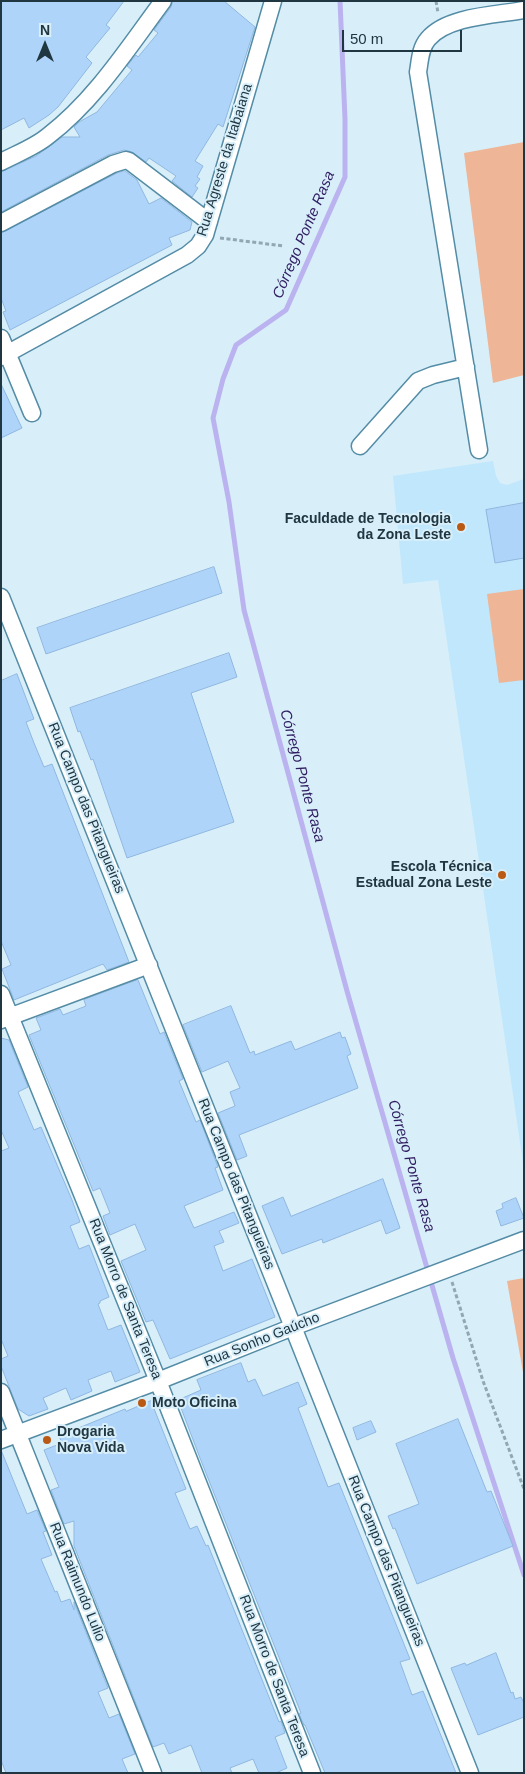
<!DOCTYPE html>
<meta charset="utf-8">
<style>
body{margin:0}
#map{position:relative;width:525px;height:1774px;overflow:hidden;background:#d8effa;font-family:Arial,sans-serif}
canvas{display:block}
.frame{position:absolute;inset:0;border:2px solid #203742;pointer-events:none}
.north{position:absolute;left:20px;top:20px;width:50px;height:50px;-webkit-text-stroke:4px #d8effa;paint-order:stroke;rotate:0deg;font-size:14px;font-weight:700;line-height:20px;text-align:center;color:#203742}
.north::after{content:'';display:block;margin:auto;width:18px;height:22px;background:#203742;clip-path:polygon(50% 0,100% 100%,50% 72%,0 100%)}
.scale{position:absolute;left:342px;top:30px;width:120px;height:22px;box-sizing:border-box;border:2px solid #203742;border-top:0;padding-left:6px;font-size:15px;line-height:18px;white-space:nowrap;color:#203742;-webkit-text-stroke:4px #d8effa;paint-order:stroke}
</style>
<div id="map">
<canvas width="525" height="1774"></canvas>
<div class="frame"></div>
<div class="north">N</div>
<div class="scale">50 m</div>
</div>
<script>
const ctx = document.querySelector('canvas').getContext('2d');
ctx.lineJoin = 'round';
function fill(path, color) { ctx.fillStyle = color; ctx.fill(path, 'evenodd'); }
function stroke(path, color, width, dash) { ctx.strokeStyle = color; ctx.lineWidth = width; ctx.lineCap = dash ? 'butt' : 'round'; ctx.setLineDash(dash || []); ctx.stroke(path); }
function write(font, color, halo, rows, align = 'center') {
  ctx.font = font + ' Arial,sans-serif'; ctx.lineWidth = 4; ctx.setLineDash([]); ctx.textBaseline = 'middle'; ctx.strokeStyle = halo; ctx.fillStyle = color; for (const [text, x, y, turn = 0] of rows) {
    ctx.save(); ctx.translate(x, y); ctx.rotate((+turn || 0) * Math.PI / 180); ctx.textAlign = isNaN(turn) ? turn : align; if (halo) ctx.strokeText(text, 0, 0); ctx.fillText(text, 0, 0); ctx.restore();
  }
}
fill(new Path2D(`
 M493,461L496,476L500,483L507,485L524,479V1170L438,580L403,584L393,476Z`), '#c0e7fb');
fill(new Path2D(`
 M524,142V375L493,383L464,153Z
 M524,589V680L499,683L487,594Z
 M524,1278V1378L507,1281Z`), '#eeb596');
stroke(new Path2D(`
 M340,1L345,119V177L286,310L236,345L223,379L213,418L229,502L244,610L347,991L453,1358L524,1575`), '#bab3ef', 5);
const building = new Path2D(`
 M1,1H124L106,25L110,28L86,57L92,63L58,107L49,115L29,128L24,118L1,130Z
 M173,1H224L255,27L223,127L218,124L195,161L203,166L197,177L200,179L195,186L198,188L192,197L172,181L176,176L149,158L146,162L132,152L124,150L108,155L1,212V172L36,156L62,137H80L74,127L79,122L97,112L132,70L127,66L136,55L138,57L158,33L154,30L171,7Z
 M125,171L137,180L149,204L161,198L192,222L190,230L169,238L172,245L10,330L3,312L6,311L1,298V233L117,173Z
 M1,384L22,428L1,438Z
 M524,503V558L495,563L486,510Z
 M214,567L222,593L46,654L37,628Z
 M229,653L237,677L191,693L234,822L127,858L93,759L91,760L80,731L78,732L70,708Z
 M17,674L34,719L26,722L34,743L44,767L52,764L129,962L107,970L103,964L14,1000L2,969L11,965L1,941V681Z
 M138,980L160,1034L164,1032L183,1079L179,1081L196,1122L200,1120L218,1167L215,1168L223,1190L184,1206L194,1228L234,1212L239,1223L219,1231L224,1242L214,1246L223,1271L252,1259L275,1317L170,1359L153,1320L146,1322L121,1261L146,1250L135,1224L110,1235L103,1216L110,1213L100,1188L93,1191L29,1035L41,1030L36,1018L60,1009L63,1015L86,1006L84,1000Z
 M231,1006L250,1053L254,1051L255,1055L291,1041L295,1050L340,1032L342,1038L345,1037L351,1054L347,1056L358,1088L239,1135L247,1156L237,1160L218,1113L235,1106L230,1092L240,1088L228,1061L202,1072L183,1025Z
 M1,1038L9,1040L28,1087L18,1092L34,1130L41,1127L72,1200L80,1222L70,1226L79,1249L89,1245L109,1297L100,1301V1303L98,1304L108,1330L121,1325L140,1372L115,1382L111,1371L88,1380L92,1391L71,1400L66,1388L43,1398L48,1409L29,1416L18,1409L1,1366V1359L8,1356L1,1339V1151L9,1148L1,1130Z
 M383,1179L400,1228L386,1234L381,1220L323,1243L322,1239L282,1254L262,1206L283,1197L291,1216Z
 M516,1198L524,1218L501,1226L496,1211L503,1208L502,1204Z
 M241,1363L248,1382L255,1379L263,1396L298,1382L307,1404L298,1408L328,1487L339,1483L410,1659L400,1662L412,1695L423,1691L456,1773H325L305,1725H304L299,1714L301,1713L200,1458L178,1400L201,1390L197,1380Z
 M151,1401L186,1489L175,1493L190,1529L197,1526L206,1546L208,1545L279,1722L281,1721L285,1733L275,1737L287,1768L276,1773H259L253,1759L230,1768L232,1773H202L191,1745L169,1754L164,1743L153,1747L74,1546V1521L64,1524L51,1490L59,1487L44,1450L62,1443L59,1436L125,1409L126,1411Z
 M458,1419L487,1492L491,1491L513,1546L417,1584L395,1528L393,1529L388,1516L419,1504L396,1444Z
 M371,1421L376,1432L357,1440L353,1428Z
 M1,1450L27,1514L37,1510L46,1531L43,1532L52,1555L41,1559L55,1592L57,1591L61,1602L70,1599L74,1610V1602L108,1688L98,1692L109,1718L119,1714L135,1754L122,1759L128,1773H6L1,1760Z
 M496,1653L511,1693L513,1692L515,1699L521,1697L524,1703V1717L478,1735L451,1668L465,1663L466,1665Z`);
fill(building, '#afd4fa');
stroke(building, '#90b7df', 1);
const minor = new Path2D(`
 M1,162C16,154 35,147 48,136C95,100 128,48 163,1
 M1,223L113,164L126,160L129,161L209,222
 M1,338L32,413
 M1,357L187,255L198,246L205,235L273,1
 M360,446L418,381L433,375L466,367
 M479,450L418,72C420,61 420,48 428,39C447,16 496,15 524,10
 M1,597L293,1327L470,1773
 M1,994L158,1381L312,1773
 M1,1020L149,965
 M1,1392L153,1773
 M1,1440L158,1381L293,1327L524,1240`);
stroke(minor, '#548ca6', 19);
stroke(new Path2D(`
 M436,1L438,13
 M220,238L284,246
 M452,1282L483,1381L524,1489`), '#91a8b3', 3, [4, 2.5]);
stroke(minor, '#fff', 16);
for (const [x, y, r, color] of [
 [461,527,5,"#b95914"],
 [502,875,5,"#b95914"],
 [142,1403,5,"#b95914"],
 [47,1440,5,"#b95914"]
]) { const dot = new Path2D(); dot.arc(x, y, r, 0, 2 * Math.PI); ctx.fillStyle = color; ctx.fill(dot); stroke(dot, '#d8effa', 2); }
write('14px', '#203742', '#d8effa', [
 ["Rua Agreste da Itabaiana",225,160,-73],
 ["Rua Campo das Pitangueiras",86,808,68],
 ["Rua Campo das Pitangueiras",236,1184,68],
 ["Rua Morro de Santa Teresa",125,1299,68],
 ["Rua Sonho Gaúcho",262,1340,-22],
 ["Rua Campo das Pitangueiras",386,1561,68],
 ["Rua Raimundo Lulio",77,1582,68],
 ["Rua Morro de Santa Teresa",274,1676,69]
]);
write('bold 14px', '#203742', '#d8effa', [
 ["Faculdade de Tecnologia",451,519],
 ["da Zona Leste",451,535],
 ["Escola Técnica",492,867],
 ["Estadual Zona Leste",492,883],
 ["Moto Oficina",152,1403,"left"],
 ["Drogaria",57,1432,"left"],
 ["Nova Vida",57,1448,"left"]
], 'right');
write('italic 15px', '#301e62', '#d8effa', [
 ["Córrego Ponte Rasa",304,235,-67],
 ["Córrego Ponte Rasa",302,776,75],
 ["Córrego Ponte Rasa",411,1166,74]
]);
</script>
